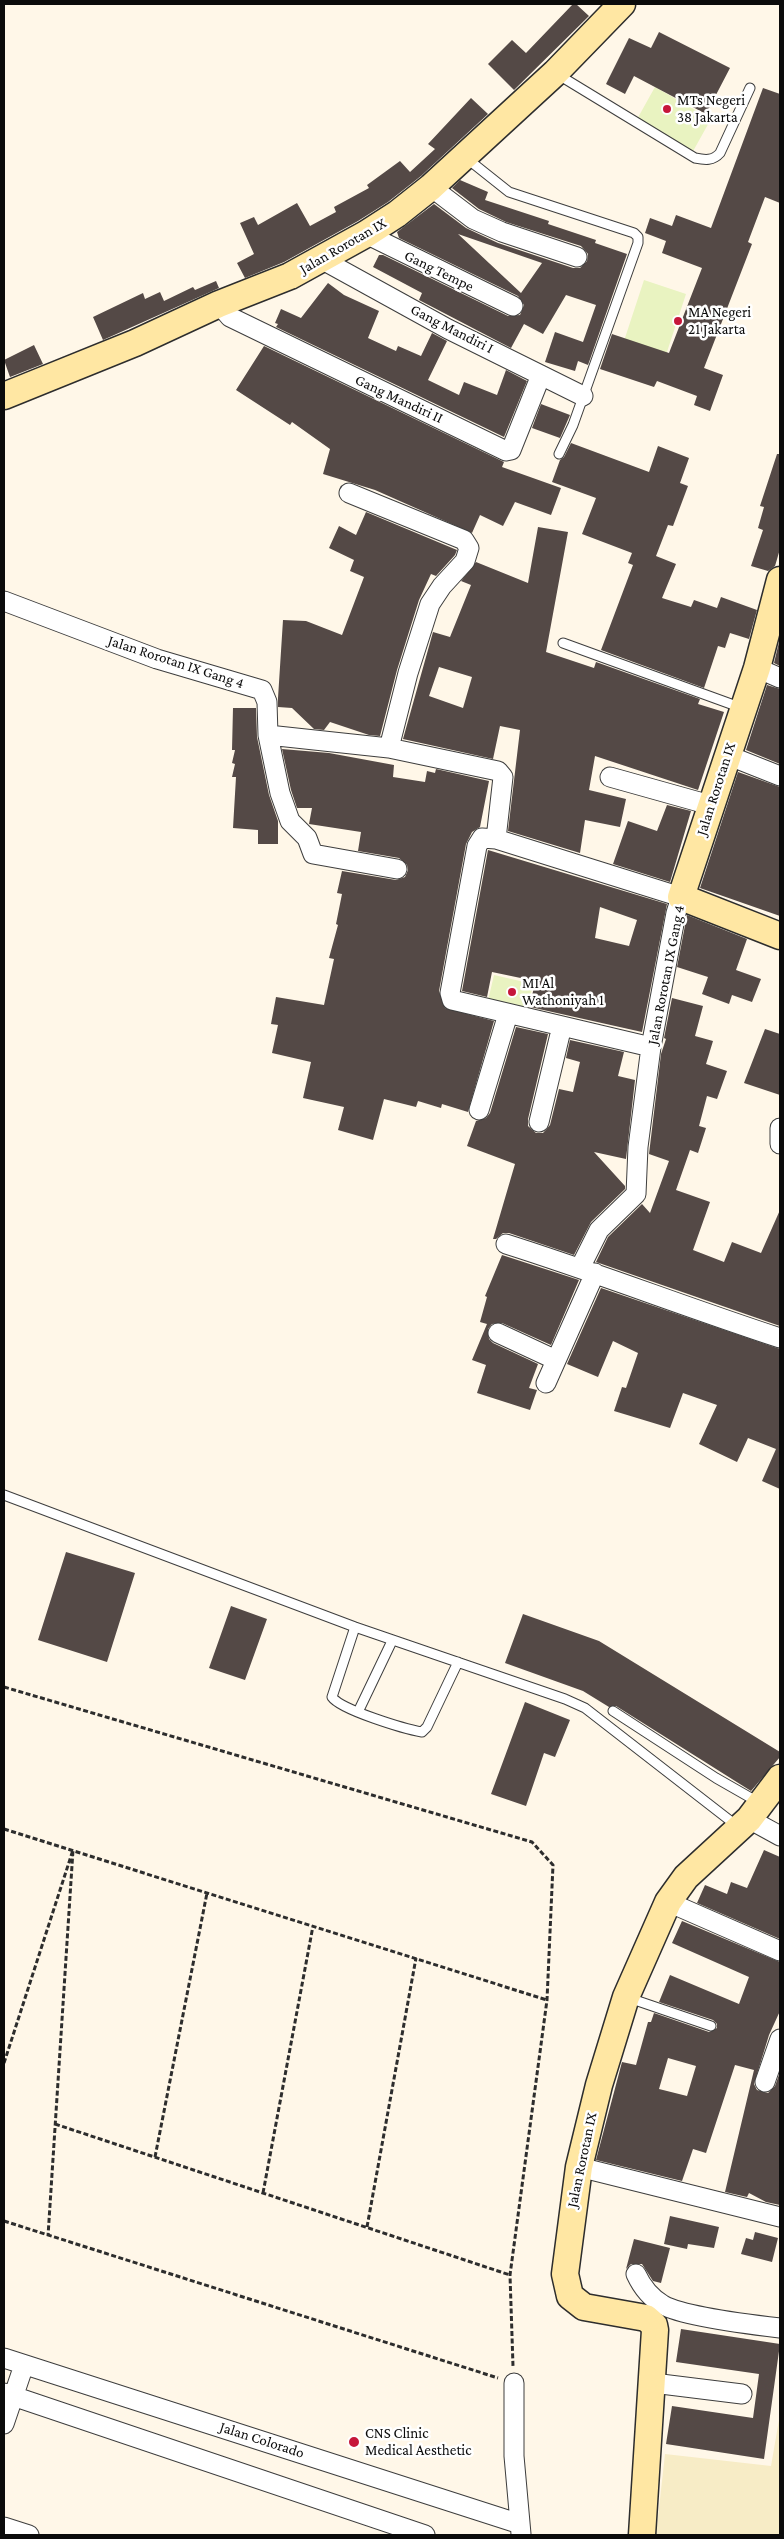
<!DOCTYPE html>
<style>
body{margin:0}
#map{position:relative;width:784px;height:2539px;overflow:hidden;background:#fff7e8;font-family:"Crimson Pro",serif}
canvas{display:block}
.frame{position:absolute;inset:0;border:5px solid #0b0b0b;pointer-events:none}
</style>
<div id="map">
<canvas width="784" height="2539"></canvas>
<div class="frame"></div>
</div>
<script>
const ctx = document.querySelector('canvas').getContext('2d');
ctx.lineJoin = 'round';
function fill(path, color) { ctx.fillStyle = color; ctx.fill(path, 'evenodd'); }
function stroke(path, color, width, dash) { ctx.strokeStyle = color; ctx.lineWidth = width; ctx.lineCap = dash ? 'butt' : 'round'; ctx.setLineDash(dash || []); ctx.stroke(path); }
function write(font, color, halo, rows, align = 'center') {
  ctx.font = font + ' "Crimson Pro",serif'; ctx.lineWidth = 5; ctx.setLineDash([]); ctx.textBaseline = 'middle'; ctx.strokeStyle = halo; ctx.fillStyle = color; for (const [text, x, y, turn = 0] of rows) {
    ctx.save(); ctx.translate(x, y); ctx.rotate((+turn || 0) * Math.PI / 180); ctx.textAlign = isNaN(turn) ? turn : align; if (halo) ctx.strokeText(text, 0, 0); ctx.fillText(text, 0, 0); ctx.restore();
  }
}
fill(new Path2D(`
 M780,2414V2535H656L665,2454L771,2466Z`), '#f7ecc6');
fill(new Path2D(`
 M655,87L711,119L692,153L636,121Z
 M644,280L686,294L665,358L623,344Z
 M494,975L533,984L526,1014L487,1005Z`), '#e9f3c1');
fill(new Path2D(`
 M573,4H576L589,16L514,90L488,64L512,40L526,53Z
 M659,32L730,68L706,114L634,76L625,94L606,84L629,38L651,48Z
 M763,88L780,94V203L765,197L748,242L752,244L704,368L723,375L710,411L694,405L697,396L657,381L654,387L600,369L612,334L669,353L702,268L662,253L666,241L645,233L650,218L672,226L676,215L711,228Z
 M471,98L488,114L421,176L388,202L358,221L284,262L245,278L237,263L254,254L240,223L254,217L258,225L297,203L310,226L336,212L334,207L369,188L367,185L400,161L410,172L435,149L428,144Z
 M460,180L488,192L485,200L549,221L548,224L596,240L595,243L627,254L588,365L578,361L575,371L545,362L555,332L583,342L596,305L566,295L543,334L524,324L511,348L419,300L422,293L373,267L379,255H383L508,316L520,315L524,305L518,296L399,238L397,232L434,204L466,228L498,243L573,268H580L587,261L588,254L581,246L506,222L479,209L452,188ZM458,234L542,263L521,293Z
 M216,281L219,288L103,340L93,317L143,293L145,299L160,292L164,301L193,287L195,290Z
 M328,283L344,295L379,311L368,338L396,351L398,346L421,356L432,333L447,341L428,380L459,395L464,382L497,395L506,370L527,381L504,437L276,327L278,324L275,323L281,309L301,318Z
 M34,345L43,364L10,377L4,360Z
 M264,346L504,462L502,467L561,488L551,515L515,502L503,526L480,515L472,533L375,490L323,474L330,449L292,422L290,425L236,390Z
 M541,404L570,415L560,438L532,428Z
 M571,443L649,472L658,446L689,458L680,483L688,486L673,526L668,525L656,556L676,564L662,598L691,607L694,600L717,608L721,597L757,610L749,639L730,633L725,648L718,646L704,688L601,650L633,565L628,563L632,553L582,534L596,498L552,482L560,460L564,457Z
 M777,454H780V549L775,566L768,571L751,566L763,530L758,528L764,507L760,506Z
 M366,512L457,550L455,555L436,576L431,574L419,600L397,670L380,736L369,735L330,722L324,730L314,729L292,708L278,707V698L283,620L306,621L342,635L364,577L350,571L354,560L329,548L339,526L356,535Z
 M538,527L568,532L546,652L594,668L596,662L700,699L698,704L724,712L698,790L595,756L589,790L626,799L620,827L585,820L580,853L508,831L520,730L500,726L493,759L403,739L433,632L450,637L471,585L461,581L476,562L528,583ZM439,667L472,677L463,708L429,696Z
 M780,638V666L774,663Z
 M767,685L780,689V764L746,750Z
 M233,708H256L257,737L269,795L278,821V844H258V830L233,828L236,777H232L235,764L232,763L235,750H232Z
 M282,749L329,753L394,765L393,777L425,782L427,771L435,773L436,769L489,781L480,827L472,832L466,844L439,991L445,1008L494,1021L468,1112L442,1104L441,1108L418,1101L416,1107L384,1099L373,1140L338,1130L344,1107L303,1098L311,1062L272,1053L278,1025L271,1024L276,997L324,1005L334,959L329,958L338,925L336,924L342,894L337,893L342,871L396,880L405,877L408,870L407,865L399,858L358,851L361,832L309,824L312,808H297L291,790Z
 M738,772L780,787V916L700,888Z
 M667,805L691,811L670,882L613,864L628,821L657,831Z
 M488,850L667,904L642,1032L530,1007L535,981L492,972L487,997L462,991ZM600,907L637,920L629,946L595,938Z
 M687,915L747,939L736,970L761,979L752,1002L732,995L729,1004L702,994L708,977L677,967Z
 M672,998L703,1006L695,1036L713,1041L706,1064L727,1071L717,1099L707,1096L699,1126L706,1128L698,1153L690,1150L676,1190L710,1202L693,1250L724,1262L732,1242L761,1253L780,1210V1326L596,1262L608,1237L642,1204L650,1213L669,1161L649,1154L661,1054L666,1039L664,1038Z
 M516,1027L548,1034L528,1119V1126L536,1133H543L550,1125L559,1089L573,1092L580,1062L566,1058L570,1040L624,1052L618,1076L635,1080L626,1159L594,1152L625,1186V1189L591,1222L574,1255L509,1233H503L496,1239H493L515,1164L467,1146L476,1121L486,1118L490,1113Z
 M765,1029L780,1034V1095L744,1083Z
 M502,1255L579,1280L551,1345L502,1323L492,1324L488,1329L489,1339L493,1343L538,1364L529,1388L537,1390L530,1410L477,1393L486,1365L472,1360L487,1324L480,1322L487,1297L485,1296Z
 M601,1288L780,1349V1489L762,1481L776,1449L748,1438L737,1462L699,1444L717,1405L683,1393L670,1428L614,1411L622,1387L626,1388L638,1353L613,1341L598,1377L567,1364Z
 M66,1552L135,1573L107,1662L38,1640Z
 M231,1606L267,1619L245,1680L209,1668Z
 M523,1614L599,1641L780,1752V1757L751,1791L616,1706L609,1707L583,1691L505,1663Z
 M525,1702L570,1720L555,1757L544,1753L526,1806L491,1794Z
 M764,1850L780,1857V1939L697,1903L705,1885L727,1894L731,1882L747,1888Z
 M682,1921L780,1962V2011L769,2035L754,2084L757,2090L768,2093L775,2086L780,2072V2205L766,2202L749,2193L747,2197L725,2192L754,2070L735,2065L706,2153L693,2149L682,2181L596,2160L622,2062L636,2065L648,2022H651L654,2013L709,2032L717,2028V2024L713,2020L659,2002L670,1975L739,2004L749,1977L672,1943ZM668,2058L696,2066L687,2096L659,2089Z
 M670,2216L719,2227L714,2248L688,2244L687,2249L664,2244Z
 M755,2232L778,2238L772,2262L741,2254L746,2238L753,2240Z
 M634,2239L670,2248L661,2283L653,2281L642,2264H631L626,2269Z
 M681,2329L780,2344L764,2459L666,2444L672,2406L753,2418L759,2374L676,2362Z`), '#544946');
const lane = new Path2D(`
 M557,74L695,158C705,160 713,161 720,153L750,88
 M465,157L509,192L634,233L638,237V243L573,425L559,454
 M563,643L742,708
 M4,1495L355,1627L565,1699L585,1708L737,1826
 M355,1627L332,1697C341,1710 405,1729 422,1732L427,1727L458,1662
 M613,1711L716,1778L758,1802
 M358,1712L392,1641
 M629,1998L711,2026`);
const street = new Path2D(`
 M431,187L473,219L502,232L577,257
 M366,234L513,306
 M321,259L448,329L583,396
 M219,304L230,317L506,451L511,450L541,375
 M349,493L464,540L469,548L465,561L442,586L430,604L408,673L389,748
 M4,601L157,659L262,690L267,702L268,735L389,748L498,771L503,777L496,839L681,897L676,913L651,1047L638,1147L636,1194L599,1230L580,1268
 M757,668L780,678
 M268,735L280,793L290,821L307,838L313,854L397,869
 M727,755L780,776
 M610,777L710,805
 M496,839L482,838L477,846L450,993L452,1000L651,1047
 M479,1110L508,1014
 M539,1122L562,1026
 M780,1128V1144
 M506,1244C598,1273 688,1308 780,1338
 M498,1333L556,1360
 M546,1383L595,1273
 M749,1819L780,1836
 M668,1902L780,1951
 M765,2082L780,2039
 M579,2167L780,2217
 M636,2274C642,2287 651,2298 663,2305C685,2317 754,2325 780,2328
 M4,2358L520,2524
 M514,2383V2456L521,2534
 M653,2383L742,2394
 M4,2393L425,2535
 M4,2424L24,2365
 M4,2527L29,2535`);
const secondary = new Path2D(`
 M4,396L135,343L219,304L290,276L366,234L397,214L431,187L555,73L622,4
 M780,580L757,668L681,897L780,936
 M642,2535L655,2330L654,2325L646,2318L584,2307L570,2296L565,2274L579,2167L599,2085L626,1997L668,1902L686,1877L749,1819L780,1778`);
stroke(lane, '#3e3e3e', 11);
stroke(street, '#3e3e3e', 21);
stroke(secondary, '#2d2d2d', 29);
stroke(new Path2D(`
 M4,1687L532,1842L553,1865L547,2000L510,2275L513,2366
 M4,1829L547,2000
 M4,2063L73,1850L48,2236
 M55,2124L510,2275
 M155,2157L207,1893
 M263,2193L313,1926
 M4,2221L498,2378
 M367,2227L416,1958`), '#2d2d2d', 3, [5, 2.5]);
stroke(lane, '#fff', 9);
stroke(street, '#fff', 19);
stroke(secondary, '#ffe7a3', 26);
for (const [x, y, r, color] of [
 [667,109,5,"#c6173a"],
 [678,321,5,"#c6173a"],
 [512,992,5,"#c6173a"],
 [354,2442,6,"#c6173a"]
]) { const dot = new Path2D(); dot.arc(x, y, r, 0, 2 * Math.PI); ctx.fillStyle = color; ctx.fill(dot); stroke(dot, '#fff', 2); }
write('15px', '#0b0b0b', '#fff', [
 ["MTs Negeri",677,100],
 ["38 Jakarta",677,117],
 ["MA Negeri",688,312],
 ["21 Jakarta",688,329],
 ["MI Al",522,983],
 ["Wathoniyah 1",522,1000],
 ["CNS Clinic",365,2433],
 ["Medical Aesthetic",365,2450]
], 'left');
write('15px', '#0b0b0b', '#fff', [
 ["Jalan Rorotan IX",343,246,-30],
 ["Gang Tempe",439,271,26],
 ["Gang Mandiri I",452,329,27],
 ["Gang Mandiri II",399,399,25],
 ["Jalan Rorotan IX Gang 4",176,662,18],
 ["Jalan Rorotan IX",716,789,-72],
 ["Jalan Rorotan IX Gang 4",666,975,-79],
 ["Jalan Rorotan IX",582,2160,-78],
 ["Jalan Colorado",262,2440,18]
]);
</script>
